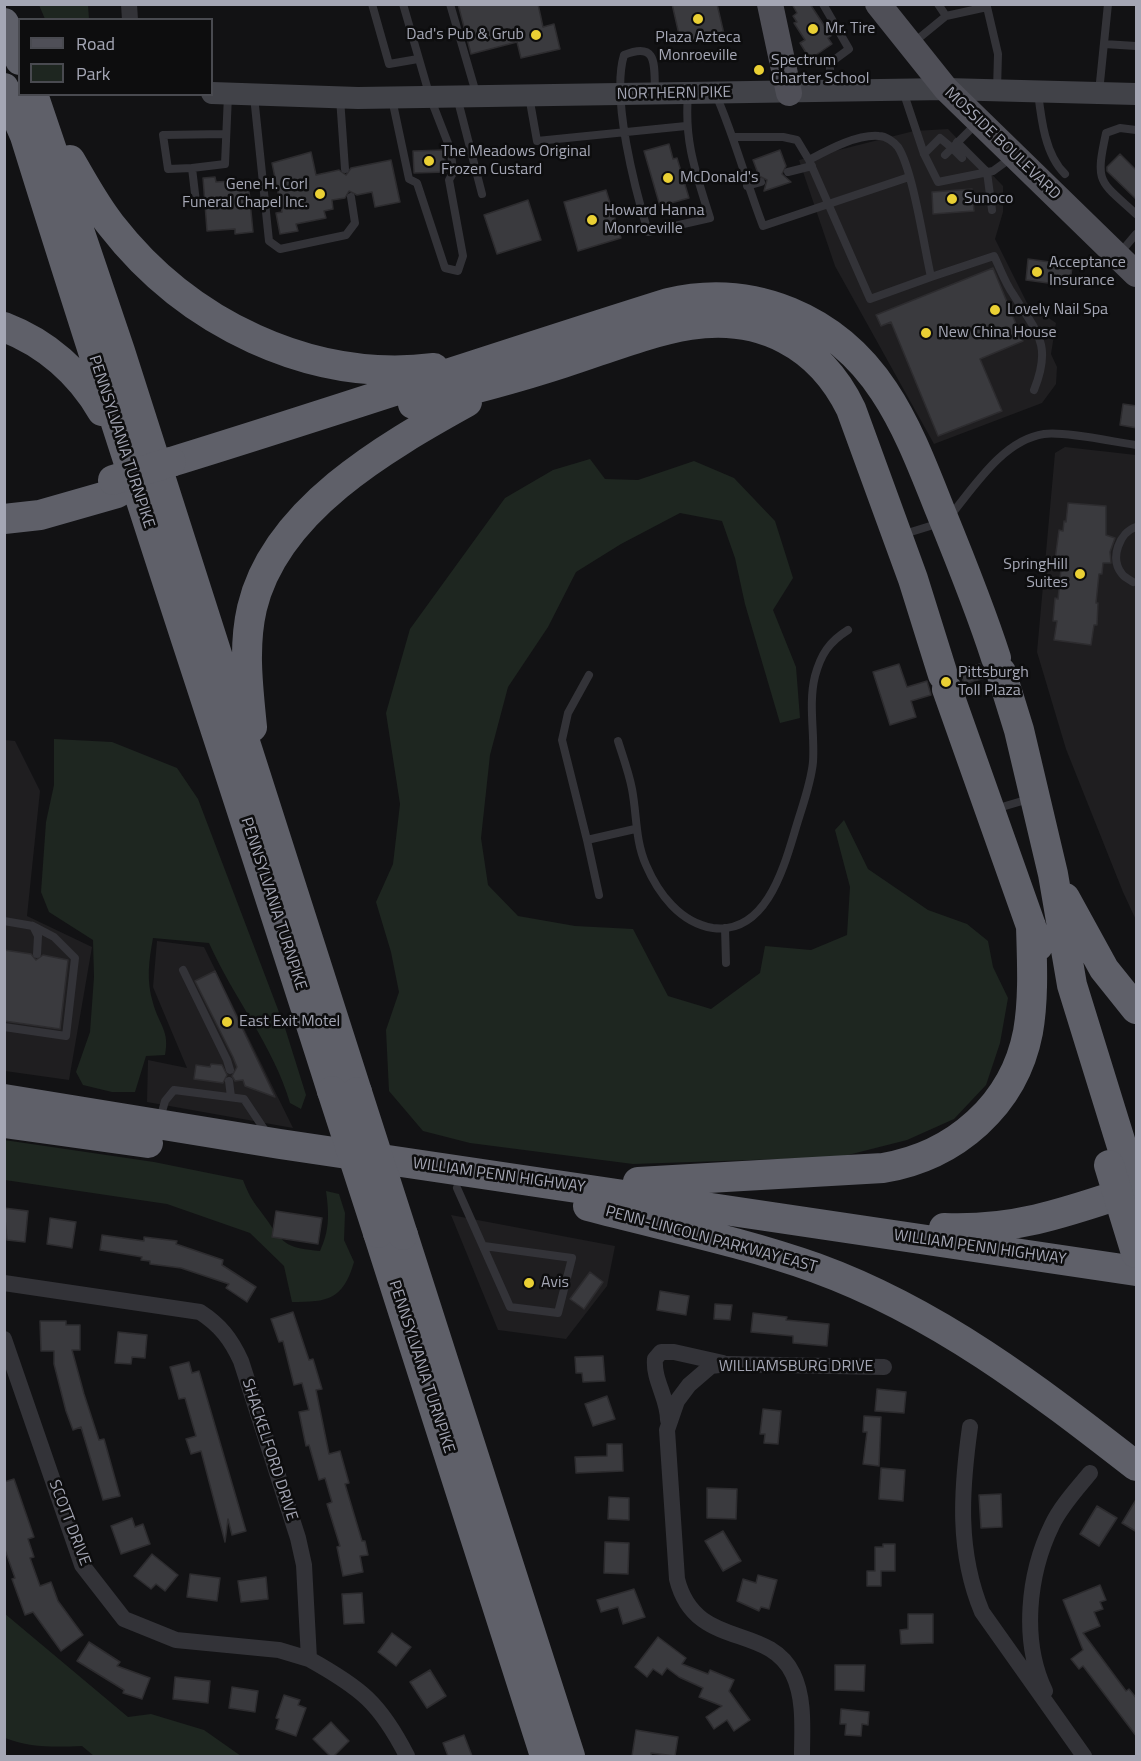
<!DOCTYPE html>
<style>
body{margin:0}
#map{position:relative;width:1141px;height:1761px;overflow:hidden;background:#121214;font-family:"Titillium Web",sans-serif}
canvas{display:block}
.frame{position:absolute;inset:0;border:6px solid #a4a6b4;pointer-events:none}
.legend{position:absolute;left:18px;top:18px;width:195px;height:78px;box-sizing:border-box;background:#0d0d0e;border:2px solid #494a50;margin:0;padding:8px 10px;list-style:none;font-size:18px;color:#a4a6b4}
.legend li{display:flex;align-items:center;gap:12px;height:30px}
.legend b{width:30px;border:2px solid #494a50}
</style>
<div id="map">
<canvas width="1141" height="1761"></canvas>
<div class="frame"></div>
<ul class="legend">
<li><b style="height:8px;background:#4f4f57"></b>Road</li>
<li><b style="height:16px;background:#1e2620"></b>Park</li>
</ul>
</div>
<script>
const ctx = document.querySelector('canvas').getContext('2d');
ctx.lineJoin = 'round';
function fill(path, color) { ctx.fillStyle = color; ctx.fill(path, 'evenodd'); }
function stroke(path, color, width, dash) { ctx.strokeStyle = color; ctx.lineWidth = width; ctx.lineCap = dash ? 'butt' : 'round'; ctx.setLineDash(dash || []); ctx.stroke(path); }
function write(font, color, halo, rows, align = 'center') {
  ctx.font = font + ' "Titillium Web",sans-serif'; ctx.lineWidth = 5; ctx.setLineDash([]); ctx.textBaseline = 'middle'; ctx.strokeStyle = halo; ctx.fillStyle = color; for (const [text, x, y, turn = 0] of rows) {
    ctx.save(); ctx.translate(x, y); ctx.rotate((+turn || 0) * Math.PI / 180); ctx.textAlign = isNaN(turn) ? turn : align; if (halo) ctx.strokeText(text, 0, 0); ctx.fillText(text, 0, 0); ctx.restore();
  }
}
fill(new Path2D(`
 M948,129L1003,186V212L995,239L1027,303L1056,323L1051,354L1057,367L1056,384L1042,403L934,444L835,266L799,160L914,131Z
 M1065,447L1136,455V920L1123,892L1066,749L1037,652L1055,453Z
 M5,740L15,741L40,791L27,916L92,947L69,1080L5,1071Z
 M157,941L204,947L293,1128L147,1102L148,1060L187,1068L153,987Z
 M451,1215L615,1246L607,1286L566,1339L498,1330Z`), '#1f1e20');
fill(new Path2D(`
 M39,5H88L89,19H45Z
 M590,459L605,479L638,480L694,461L734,478L775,521L793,578L773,610L796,667L800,718L780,723L745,604L735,558L722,521L680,513L621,544L576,572L548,627L508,687L490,755L481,838L488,885L518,916L575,926L633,929L668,996L711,1009L760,973L765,946L811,950L847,935L850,887L835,830L844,820L868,869L928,910L967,924L988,941L993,967L1008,998L1000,1043L986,1085L954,1119L907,1140L840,1157L633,1164L470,1143L423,1131L389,1091L386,1030L399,992L391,952L376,902L393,864L400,804L386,713L410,629L505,498L553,470Z
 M54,739L112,742L177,768L198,799L285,1028L306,1095L301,1109L290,1103C274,1047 233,997 209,943L153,938C149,960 146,980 153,1003C159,1025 170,1031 165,1055L146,1056L135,1092H112L83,1085L76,1072L90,1032L94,977L93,940L49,912L41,892L46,822L54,785Z
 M4,1140L154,1162L243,1180C251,1201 255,1203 267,1220C284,1246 289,1248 320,1251C330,1230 329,1213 326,1191L339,1194L345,1213L344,1240L354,1262C343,1300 328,1302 292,1302L284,1266L250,1233L167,1204L5,1180Z
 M4,1613L128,1717L151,1714L204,1730L241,1756H94L82,1746C55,1747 30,1748 5,1738Z`), '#1e2620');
const building = new Path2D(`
 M458,4H538L543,27L554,24L560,49L521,58L517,42L471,54Z
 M672,4H717L724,34L681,43Z
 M792,4H810L831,36L828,38L832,44L810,59L800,43L805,40L794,23L797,22L793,16L797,13Z
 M669,144L673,159L677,158L689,198L660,206L644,151Z
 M444,150L446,172L414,173L413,151Z
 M780,150L786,166L782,174L791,182L764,191L767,180L759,176L753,160Z
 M311,152L316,175L339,170L346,175L351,168L391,160L400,202L375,207L372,192L357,195L349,191L345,198L332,200L333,209L324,211L326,218L296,224L298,231L280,234L276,213L282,212L272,163Z
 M1120,154L1137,171V200L1107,171V167Z
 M215,177L216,182L248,180L253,232L235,234V229L207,231L203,178Z
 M972,189L974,211L933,214L932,192Z
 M606,190L621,238L578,251L564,202Z
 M528,200L541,240L497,254L484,215Z
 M1028,259L1072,265L1070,286L1026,280Z
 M993,268L1023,341L980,359L1002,411L938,436L891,322L881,326L876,315Z
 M1123,404L1137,406V428L1120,425Z
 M1068,503L1106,506V535L1115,538L1110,552L1111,563H1103L1102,574H1099L1096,603H1098L1097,625H1094L1091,645L1054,640L1057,621H1053L1055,598L1058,599L1061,569H1058L1059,560H1055L1059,530L1063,531L1064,521L1066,522Z
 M899,664L907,687L927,681L931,695L911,701L916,717L890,725L873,672Z
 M980,664L985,678L964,684L960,670Z
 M4,950L31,954L36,960L43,955L68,960L60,1029L4,1021Z
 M215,971L275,1097L245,1086L243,1080L235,1081L232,1076L237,1067L233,1057L195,981Z
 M211,1064L222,1065L227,1075L223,1083L194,1079L196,1065L210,1067Z
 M4,1208L28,1211L25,1242L7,1240Z
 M276,1211L322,1218L318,1244L272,1237Z
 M50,1218L76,1222L72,1248L47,1244Z
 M102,1235L144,1241V1237L177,1241L176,1244L223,1260L222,1265L256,1287L247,1302L226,1288L229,1284L181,1268L150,1264V1261L141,1260L142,1257L100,1250Z
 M590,1272L603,1282L584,1309L570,1299Z
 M660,1291L689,1296L686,1315L657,1310Z
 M715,1304L732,1305L730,1320L714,1319Z
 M293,1312L309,1360L313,1359L322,1389L316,1390L329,1454L340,1451L349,1483L345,1484L362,1541H365L368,1555L360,1556L363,1572L343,1576L337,1547L340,1546L327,1504L332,1502L325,1478L319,1480L309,1445L306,1446L299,1412L309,1410L302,1383L294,1385L283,1341L279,1342L271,1319Z
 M753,1313L787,1317L786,1320L829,1324L827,1346L793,1343V1336L751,1332Z
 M40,1321H66V1325H80V1350H72L84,1394L99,1440L104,1439L120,1496L103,1500L81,1427L73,1430L66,1411L54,1364V1351H41Z
 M118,1332L147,1335L145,1358L132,1357L131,1364L115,1363Z
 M603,1356L605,1381L583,1382L582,1373H576L575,1357Z
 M189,1362L192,1373L199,1371L246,1531L232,1535L228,1519L225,1542L201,1451L191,1454L186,1439L196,1436L185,1398L179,1399L170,1367Z
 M877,1389L906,1392L904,1413L875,1411Z
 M607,1396L615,1419L593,1426L585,1404Z
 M763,1409L781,1411L778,1444L764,1443L765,1434H760Z
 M864,1416L881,1417L879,1466L863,1464L867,1432H863Z
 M607,1444H622L623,1471L576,1473L575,1457L607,1456Z
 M881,1468L905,1470L903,1501L879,1499Z
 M14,1479L34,1537L28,1539L34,1557L30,1558L40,1586L51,1582L58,1601L83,1635L61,1651L33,1612L25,1615L12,1579L15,1578L4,1547V1482Z
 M707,1488L737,1489L736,1519L707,1518Z
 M1001,1494L1002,1527L981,1528L979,1495Z
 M609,1497L629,1498V1520L608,1519Z
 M1137,1498V1532L1122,1523Z
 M1097,1506L1117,1518L1099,1546L1080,1534Z
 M132,1518L135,1527L143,1524L150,1544L121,1554L111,1526Z
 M723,1531L741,1561L723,1571L705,1541Z
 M605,1542L629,1543L628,1574L604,1573Z
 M883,1544H895V1571H881V1586H867V1571H875V1547H883Z
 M152,1554L178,1575L165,1591L156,1584L151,1589L134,1576Z
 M190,1574L220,1578L217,1601L187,1597Z
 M758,1575L777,1580L769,1609L761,1607L759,1611L737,1601L743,1579L756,1583Z
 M266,1577L268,1599L241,1602L238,1581Z
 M1100,1585L1106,1600L1100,1602L1103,1609L1094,1612L1100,1626L1083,1633L1126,1691L1129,1689L1137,1699V1737L1083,1666L1079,1669L1071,1659L1083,1650L1063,1600Z
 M634,1589L645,1617L623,1624L618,1607L601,1612L597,1600Z
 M362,1593L364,1623L344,1624L342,1594Z
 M908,1614H933V1643L901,1644L900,1630L908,1629Z
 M392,1633L411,1647L396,1666L378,1652Z
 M658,1637L686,1658L682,1664L708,1674L710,1670L734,1680L729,1691L750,1720L734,1731L727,1720L714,1729L706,1717L722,1706L699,1697L703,1688L679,1677L667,1668L662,1675L653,1669L647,1677L635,1667Z
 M89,1642L120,1662L117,1666L150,1678L142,1699L123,1693L124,1690L77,1661Z
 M835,1665H865L864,1691L835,1690Z
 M430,1670L446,1696L427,1708L410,1682Z
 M175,1677L210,1681L208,1703L173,1699Z
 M232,1687L258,1691L255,1712L229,1708Z
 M284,1695L300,1700L298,1705L306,1708L296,1736L276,1729L279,1719L276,1718Z
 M841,1709L869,1712L868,1725L862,1724L861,1736L845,1735L846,1724H840Z
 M331,1722L349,1741L334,1756H330L313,1739Z
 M636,1730L678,1737L675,1756L651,1753V1756H632Z
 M464,1735L472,1756H448L443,1743Z`);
fill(building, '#3a3a3e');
stroke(building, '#2d2c2f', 1.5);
stroke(new Path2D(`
 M372,4L389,64L418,59
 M450,4L476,93
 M823,4L849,49L830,63V89
 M946,16L987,7L998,54L997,90
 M913,43L946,16L938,4
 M1104,44L1136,46
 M655,91C654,65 658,41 624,55C611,98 635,189 648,232L710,218C696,173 684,142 688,95
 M903,91L924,154L938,182L993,171L1011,158
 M1038,92C1041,118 1045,155 1065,174
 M1099,92L1108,4
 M716,95C735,138 746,182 763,226L909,177
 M254,96L269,241L280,249L346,235L355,223L351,197
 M529,96L537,141L686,126
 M457,97L482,194
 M340,98L345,169
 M392,99L409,179L417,183L445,268L458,271L463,256L449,180L453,173L451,151L430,97L403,4
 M1136,130L1120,128L1106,133C1095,184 1099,180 1136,214
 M734,137H783L797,140L809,160L870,299L931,277C924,246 913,170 898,147C894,142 886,136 879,136C857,134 828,150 809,160
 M957,142L987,172L992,210
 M924,154L940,138L952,148L976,124
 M945,155L952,148L962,158
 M192,168L168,169L163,135L225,134
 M788,172L812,166
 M747,186L761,182
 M196,202L192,168L225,164L228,95
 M1120,253L1136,234
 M931,277L994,256C1000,268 1005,283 1013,294C1036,332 1053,343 1034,390
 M950,516C974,487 1003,440 1044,434C1064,431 1114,442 1136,445
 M901,535L940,523
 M1133,582C1130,580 1124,577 1122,574C1109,558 1120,532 1136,527
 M589,675L568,713L562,740L587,840L635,829
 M618,741C623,757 629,773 632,789C637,815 635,840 646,865C658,893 680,923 713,928C768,935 785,863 797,824C803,804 811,783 813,762C815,734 808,704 815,676C821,654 829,642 848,630
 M995,809L1029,799
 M587,840L599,895
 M4,921L33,926L38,936L37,954
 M725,928L726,963
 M183,970L227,1060L230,1070
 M4,1027L66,1036L75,958L54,937L33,926
 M229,1081L231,1097
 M160,1119L165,1101L174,1090L244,1099L268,1135
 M457,1188L510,1307L558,1313L572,1258L484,1246`), '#333338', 8);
stroke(new Path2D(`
 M129,4L130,20
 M4,1283L200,1312C220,1325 231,1339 241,1361L298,1538L304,1565L309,1659C361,1688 380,1703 407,1756
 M4,1339L82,1565L124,1619L176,1640L279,1650L309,1659
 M668,1420C668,1398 653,1380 655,1359L661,1352H674L723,1363
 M970,1427C961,1491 957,1552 982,1612L1084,1756
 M1045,1691C1021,1641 1028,1574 1052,1525C1061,1506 1077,1489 1090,1473
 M802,1756C802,1730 805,1699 793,1674C768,1622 695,1651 677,1579L667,1430L677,1401L689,1385L711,1366L727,1364L884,1367`), '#333338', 16);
stroke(new Path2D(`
 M212,93L358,98L946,89L1136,94`), '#414248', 22);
stroke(new Path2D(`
 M770,4L789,93
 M878,4L946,89L1136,274`), '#4f4f57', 26);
stroke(new Path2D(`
 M4,23L20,60
 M4,88L25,136C124,456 231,772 332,1091
 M33,94L120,351L357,1092
 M70,160C83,182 95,205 111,225C187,323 310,383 434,368
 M4,327C46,343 80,373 102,411
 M413,404C464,392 514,379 563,363C604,350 647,332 690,325C761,314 820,345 851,409L913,579L943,675
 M171,462C337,411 502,355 668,303C753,283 836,318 884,391C908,427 924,470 940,510C960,559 980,608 996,658
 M4,519L40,515L117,493
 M1001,672L1019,730L1053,874L1072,985L1128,1166
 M947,689L1038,946
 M252,727C248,687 243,647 252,608C275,510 386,447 467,402
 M1065,898L1104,969L1136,1009
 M4,1099L280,1144L1136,1271
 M4,1123L148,1143
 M638,1182L883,1168C955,1156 1014,1105 1028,1032C1034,998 1032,961 1031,926
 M588,1206C664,1226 743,1242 816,1268C937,1312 1037,1389 1136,1466
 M944,1228C1016,1231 1070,1211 1136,1189
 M378,1233L545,1756
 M403,1235L570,1756`), '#5f6069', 30);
stroke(new Path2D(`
 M113,480L171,462
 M332,1091L378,1233
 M357,1092L403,1235
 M1109,1165L1136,1253`), '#5f6069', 30);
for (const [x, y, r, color] of [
 [698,19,6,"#ead034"],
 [813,29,6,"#ead034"],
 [536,35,6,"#ead034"],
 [759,70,6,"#ead034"],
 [429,161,6,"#ead034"],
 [668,178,6,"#ead034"],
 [320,194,6,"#ead034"],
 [952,199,6,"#ead034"],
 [592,220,6,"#ead034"],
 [1037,272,6,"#ead034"],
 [995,310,6,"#ead034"],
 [926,333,6,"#ead034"],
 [1080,574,6,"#ead034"],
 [946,682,6,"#ead034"],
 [227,1022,6,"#ead034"],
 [529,1283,6,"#ead034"]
]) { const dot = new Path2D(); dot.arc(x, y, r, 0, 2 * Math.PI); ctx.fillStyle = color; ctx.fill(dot); stroke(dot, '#0d0d0e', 2); }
write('16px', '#a4a6b4', '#0d0d0e', [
 ["Mr. Tire",825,29],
 ["Dad's Pub & Grub",524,35,"right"],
 ["Plaza Azteca",698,38,"center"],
 ["Monroeville",698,56,"center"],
 ["Spectrum",771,61],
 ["Charter School",771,79],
 ["The Meadows Original",441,152],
 ["Frozen Custard",441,170],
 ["McDonald's",680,178],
 ["Gene H. Corl",308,185,"right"],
 ["Funeral Chapel Inc.",308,203,"right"],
 ["Sunoco",964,199],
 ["Howard Hanna",604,211],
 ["Monroeville",604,229],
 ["Acceptance",1049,263],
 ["Insurance",1049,281],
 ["Lovely Nail Spa",1007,310],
 ["New China House",938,333],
 ["SpringHill",1068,565,"right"],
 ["Suites",1068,583,"right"],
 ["Pittsburgh",958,673],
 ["Toll Plaza",958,691],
 ["East Exit Motel",239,1022],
 ["Avis",541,1283]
], 'left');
write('16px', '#a4a6b4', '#0d0d0e', [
 ["NORTHERN PIKE",674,94,-1],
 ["MOSSIDE BOULEVARD",1002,144,44],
 ["PENNSYLVANIA TURNPIKE",121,442,72],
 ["PENNSYLVANIA TURNPIKE",273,904,72],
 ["WILLIAM PENN HIGHWAY",499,1176,8],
 ["PENN-LINCOLN PARKWAY EAST",711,1240,15],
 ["WILLIAM PENN HIGHWAY",980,1248,8],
 ["PENNSYLVANIA TURNPIKE",421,1367,72],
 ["WILLIAMSBURG DRIVE",796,1367],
 ["SHACKELFORD DRIVE",269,1450,72],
 ["SCOTT DRIVE",69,1523,69]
]);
</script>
